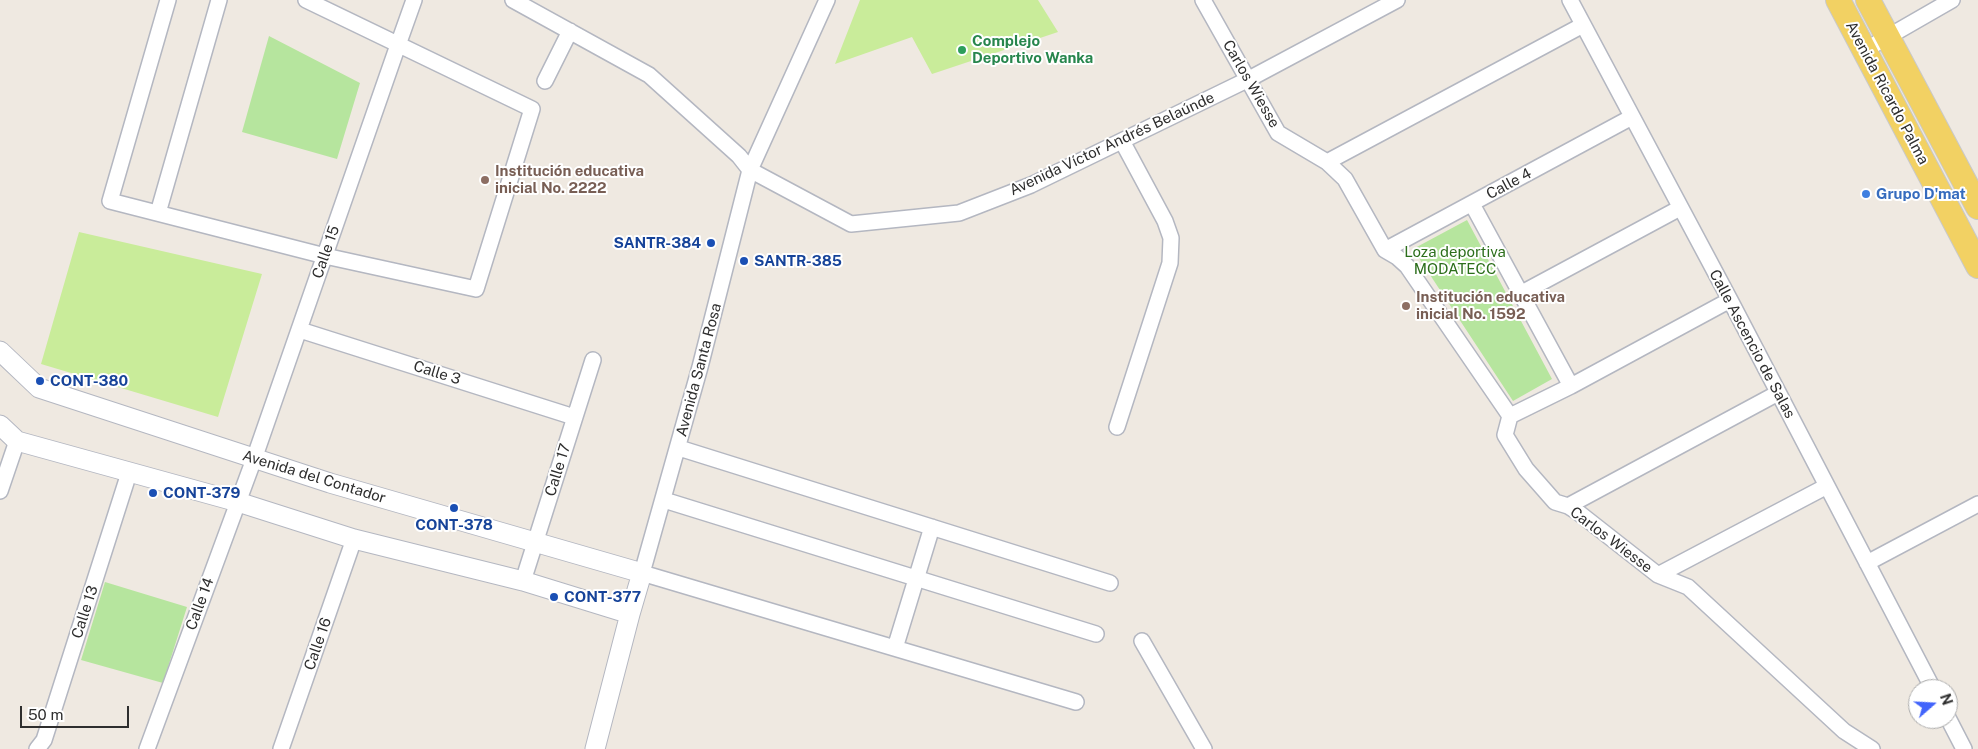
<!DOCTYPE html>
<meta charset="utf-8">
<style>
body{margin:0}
#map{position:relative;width:1978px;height:749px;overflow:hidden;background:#efe9e1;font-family:"Public Sans",sans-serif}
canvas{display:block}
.north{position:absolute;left:1908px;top:679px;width:50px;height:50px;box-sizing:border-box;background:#fff;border:1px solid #ababab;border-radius:50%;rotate:71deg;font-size:14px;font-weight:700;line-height:20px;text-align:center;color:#2e2e2e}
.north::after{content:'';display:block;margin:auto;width:18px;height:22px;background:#4264fb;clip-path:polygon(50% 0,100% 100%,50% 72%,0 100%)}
.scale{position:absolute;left:20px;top:706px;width:109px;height:22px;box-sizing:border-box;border:2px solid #2e2e2e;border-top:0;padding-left:6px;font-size:15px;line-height:18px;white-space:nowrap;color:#2e2e2e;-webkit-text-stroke:4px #fff;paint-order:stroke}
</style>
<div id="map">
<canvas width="1978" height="749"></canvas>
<div class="north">N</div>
<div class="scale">50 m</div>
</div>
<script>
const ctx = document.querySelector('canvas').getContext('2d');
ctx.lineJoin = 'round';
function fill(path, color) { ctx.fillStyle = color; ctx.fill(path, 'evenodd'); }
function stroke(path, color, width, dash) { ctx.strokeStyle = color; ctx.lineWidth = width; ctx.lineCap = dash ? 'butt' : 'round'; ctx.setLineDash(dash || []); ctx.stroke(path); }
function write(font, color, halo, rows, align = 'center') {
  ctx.font = font + ' "Public Sans",sans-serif'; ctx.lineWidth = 4; ctx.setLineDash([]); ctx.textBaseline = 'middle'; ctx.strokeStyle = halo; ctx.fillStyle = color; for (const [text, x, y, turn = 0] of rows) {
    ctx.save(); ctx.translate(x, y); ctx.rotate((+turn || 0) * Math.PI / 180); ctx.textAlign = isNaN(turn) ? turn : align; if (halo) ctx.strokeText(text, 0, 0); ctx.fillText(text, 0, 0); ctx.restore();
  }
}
fill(new Path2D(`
 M269,36L360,83L337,159L242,132Z
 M1467,220L1552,379L1513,401L1413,249Z
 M105,582L187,607L163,683L81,660Z`), '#b6e59e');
fill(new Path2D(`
 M860,0H1038L1058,32L932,74L912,37L835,64Z
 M79,232L262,274L218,417L41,364Z`), '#c9ec9a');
const minor = new Path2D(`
 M168,0L110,201L325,256L476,289L532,109L306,0
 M513,0L649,75L739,156L750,170L851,224L959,213L1031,185L1249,79L1397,0
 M827,0L750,170L700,367L642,573L1076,702
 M1203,0L1278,133L1327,162L1345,179L1385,250L1397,257L1407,266L1510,416L1505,435L1526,469L1555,502L1568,506L1579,513L1658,575L1688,587L1844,731L1872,749
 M1570,0L1730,300L1933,689
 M398,45L414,0
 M1865,50L1952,0
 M545,81L570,31
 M1327,162L1583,25
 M1472,204L1571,386
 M158,213L219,0
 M1385,250L1632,117
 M1520,294L1680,208
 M300,330L574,417
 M1510,416L1571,386L1730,300
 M1117,427L1170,263L1171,238L1165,221L1122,141
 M679,448L1110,583
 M0,491L17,441
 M664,500L1096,634
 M1568,506L1778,393
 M1867,563L1978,504
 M1658,575L1827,486
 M523,581L593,360
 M1142,641L1204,749
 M895,648L932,527
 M1948,718L1964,749
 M37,749L44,740L129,473
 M147,749L254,459L398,45
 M281,749L354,539`);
const tertiary = new Path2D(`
 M0,351L39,388L330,483L642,573L630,614L595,749
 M0,425L17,441L238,502L354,539L523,581L630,614`);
const primary = new Path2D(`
 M1838,0L1978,266
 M1868,0L1978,207`);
stroke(minor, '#b4b7c1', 18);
stroke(tertiary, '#b4b7c1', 21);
stroke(primary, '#c9c9c9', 26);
stroke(minor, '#fff', 15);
stroke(tertiary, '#fff', 19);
stroke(primary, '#f2d163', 24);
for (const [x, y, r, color] of [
 [962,50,5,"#2e9e5b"],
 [485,180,5,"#8d6e63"],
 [1866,194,5,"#3f7fe0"],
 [711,243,5,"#1a4fb4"],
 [744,261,5,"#1a4fb4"],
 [1406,306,5,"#8d6e63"],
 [40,381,5,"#1a4fb4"],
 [153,493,5,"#1a4fb4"],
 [454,508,5,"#1a4fb4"],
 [554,597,5,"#1a4fb4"]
]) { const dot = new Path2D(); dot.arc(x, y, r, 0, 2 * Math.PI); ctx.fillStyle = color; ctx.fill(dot); stroke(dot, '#fff', 2); }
write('bold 15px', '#27864d', '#fff', [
 ["Complejo",972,41],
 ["Deportivo Wanka",972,58]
], 'left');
write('15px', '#2e2e2e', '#fff', [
 ["Carlos Wiesse",1251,84,60],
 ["Avenida Ricardo Palma",1887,93,62],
 ["Avenida Víctor Andrés Belaúnde",1112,144,-25],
 ["Calle 4",1509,184,-28],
 ["Calle 15",326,252,-71],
 ["Calle Ascencio de Salas",1752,344,62],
 ["Avenida Santa Rosa",699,370,-75],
 ["Calle 3",437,373,17],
 ["Calle 17",558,470,-73],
 ["Avenida del Contador",314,477,17],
 ["Carlos Wiesse",1611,540,37],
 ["Calle 14",200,604,-70],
 ["Calle 13",85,612,-72],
 ["Calle 16",318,644,-71]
]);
write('bold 15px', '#785e54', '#fff', [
 ["Institución educativa",495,171],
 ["inicial No. 2222",495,188],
 ["Institución educativa",1416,297],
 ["inicial No. 1592",1416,314]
], 'left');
write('bold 15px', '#366cbe', '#fff', [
 ["Grupo D'mat",1876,194]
], 'left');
write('bold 15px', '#164399', '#fff', [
 ["SANTR-384",701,243,"right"],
 ["SANTR-385",754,261],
 ["CONT-380",50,381],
 ["CONT-379",163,493],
 ["CONT-378",454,525,"center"],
 ["CONT-377",564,597]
], 'left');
write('15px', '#2c6e1b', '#fff', [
 ["Loza deportiva",1455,252],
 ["MODATECC",1455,269]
]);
</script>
